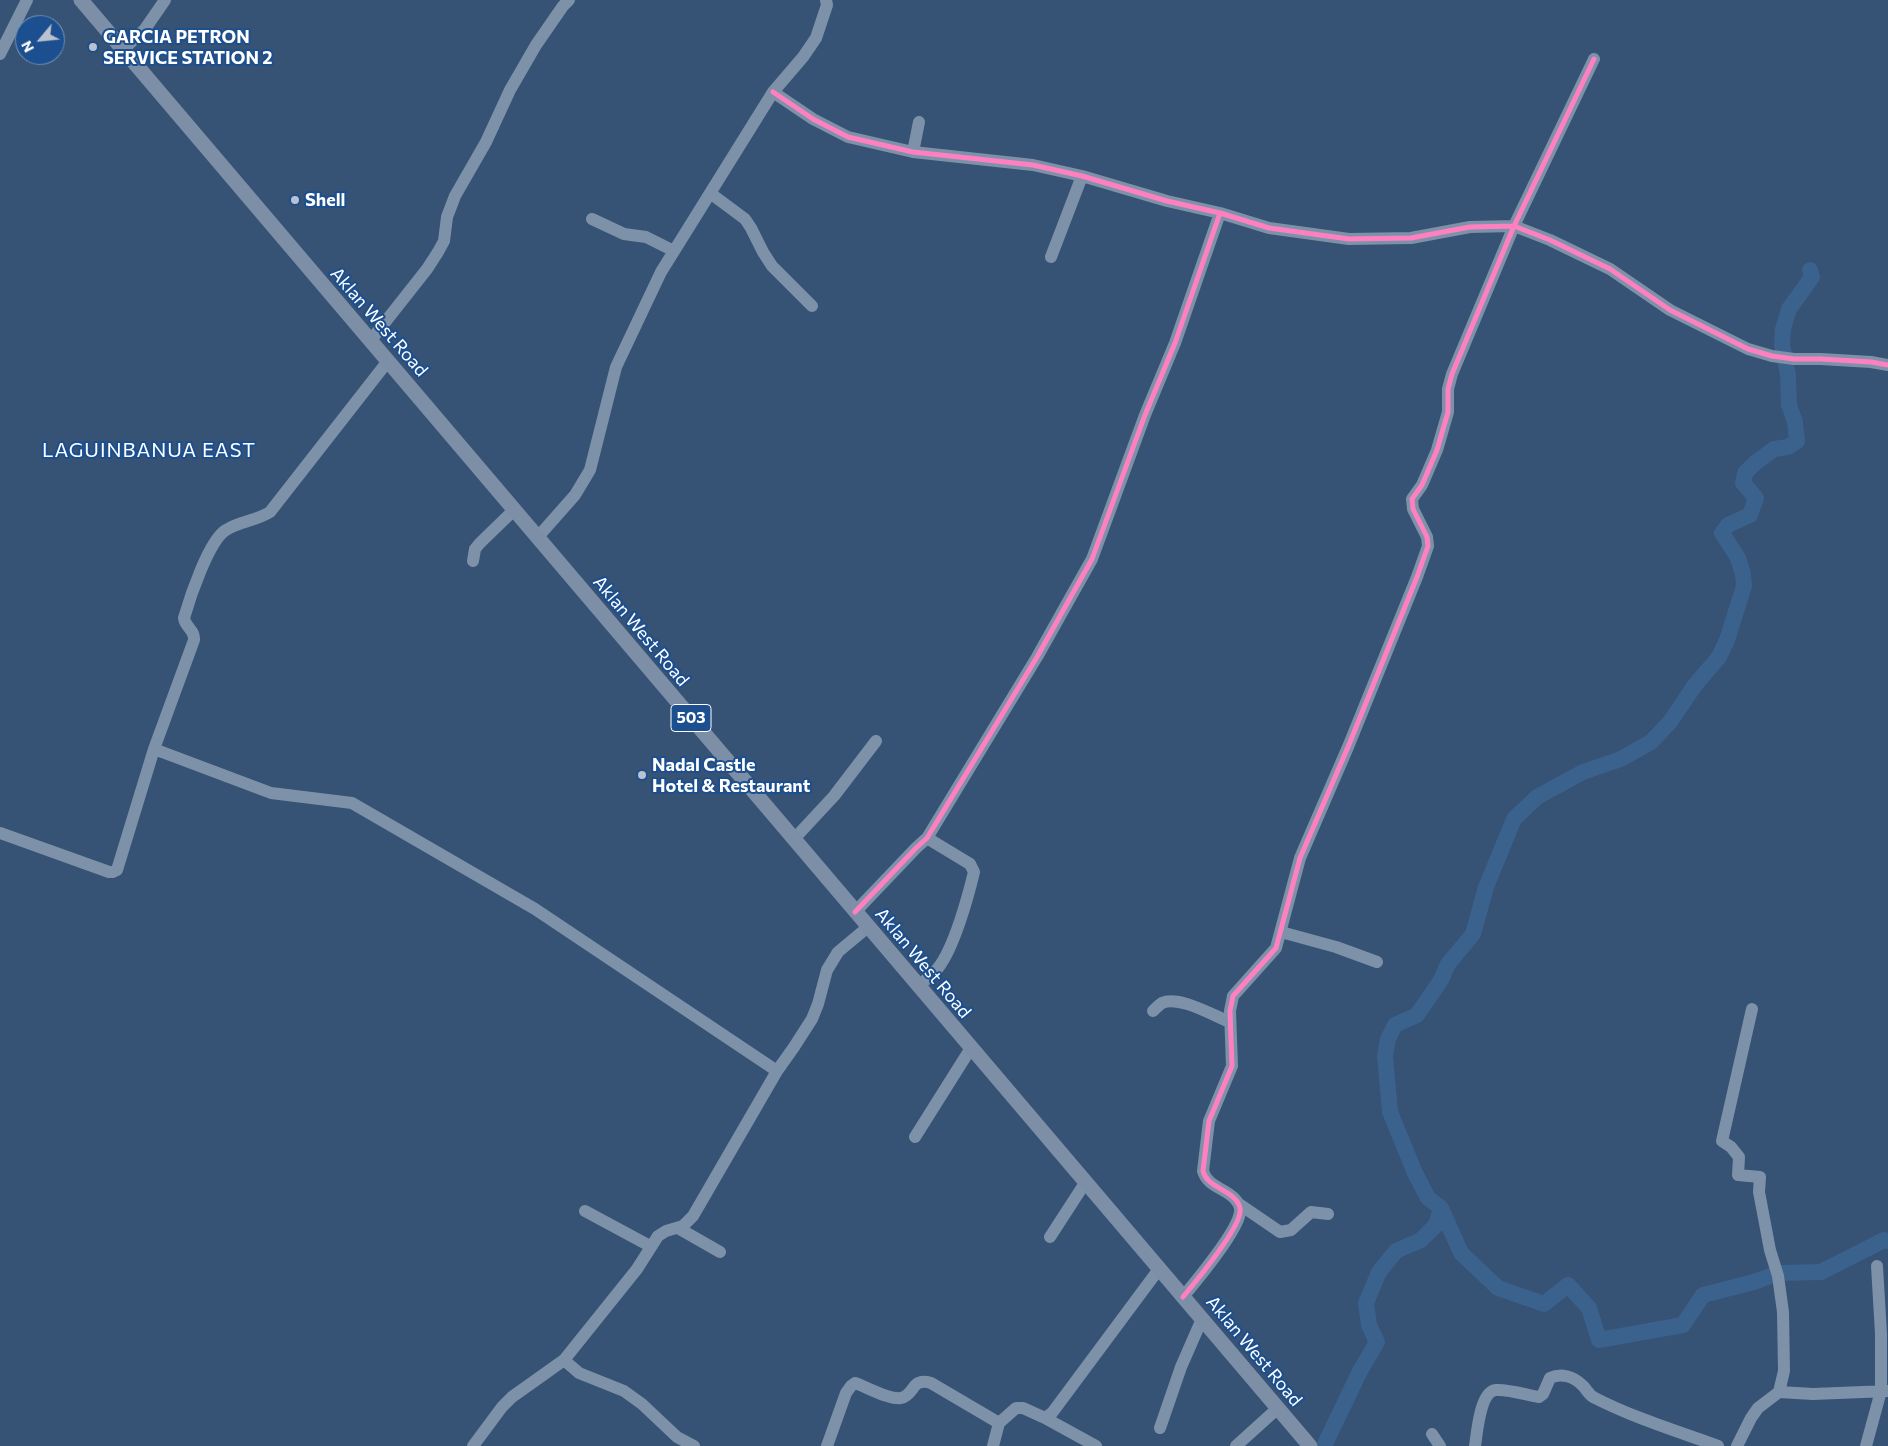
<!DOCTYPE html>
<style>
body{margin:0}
#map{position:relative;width:1888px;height:1446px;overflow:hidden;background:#365274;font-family:Commissioner,sans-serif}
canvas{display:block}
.north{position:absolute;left:15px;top:15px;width:50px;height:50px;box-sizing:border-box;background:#1b4f8f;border:1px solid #7695bc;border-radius:50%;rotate:242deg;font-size:14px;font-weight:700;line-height:20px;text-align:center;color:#fff}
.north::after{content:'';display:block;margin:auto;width:18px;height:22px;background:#b9c2ce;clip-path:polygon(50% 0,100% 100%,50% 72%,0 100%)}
</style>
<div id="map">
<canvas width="1888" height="1446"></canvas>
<div class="north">N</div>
</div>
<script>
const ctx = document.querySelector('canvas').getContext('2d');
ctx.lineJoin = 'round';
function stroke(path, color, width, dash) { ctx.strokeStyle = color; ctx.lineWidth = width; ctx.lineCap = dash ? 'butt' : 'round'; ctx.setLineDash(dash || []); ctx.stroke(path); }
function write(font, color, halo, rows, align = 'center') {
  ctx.font = font + ' Commissioner,sans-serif'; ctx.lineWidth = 4; ctx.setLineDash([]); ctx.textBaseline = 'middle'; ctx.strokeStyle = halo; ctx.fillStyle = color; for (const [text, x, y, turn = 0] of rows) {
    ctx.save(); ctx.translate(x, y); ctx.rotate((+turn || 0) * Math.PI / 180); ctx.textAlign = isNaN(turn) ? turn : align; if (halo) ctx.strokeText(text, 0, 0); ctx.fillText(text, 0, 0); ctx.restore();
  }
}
stroke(new Path2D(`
 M1782,1273L1821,1272L1884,1240L1888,1241
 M1773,1275L1754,1282L1703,1295L1683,1325L1599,1340L1589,1308L1568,1285L1544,1304L1498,1288L1461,1253L1441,1208L1428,1198L1415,1173L1390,1112L1385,1056L1388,1039L1395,1025L1417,1015L1441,980L1448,964L1473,934L1486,887L1514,819L1537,797L1583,772L1621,759L1651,742L1670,722L1695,685L1719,657L1727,640L1744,586L1743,574L1738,558L1722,533L1728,525L1750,515L1756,498L1743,483L1745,473L1755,463L1774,449L1788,447L1797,441L1795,422L1789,405L1788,375L1782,345L1783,329L1789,309L1812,277L1810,270
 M1324,1446L1360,1371L1377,1342L1369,1325L1366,1303L1379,1272L1396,1251L1421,1240L1436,1225L1441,1208`), '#3b618d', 16);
stroke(new Path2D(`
 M123,50L145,29L165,0
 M0,54L27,0
 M773,92L813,119L848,137L913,152L1033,165L1082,176L1167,201L1220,213L1269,228L1349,239L1411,238L1470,227L1514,226L1550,240L1610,269L1670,310L1748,349L1772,356L1794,359H1821L1871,362L1888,365
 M913,152L919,122
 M710,193L745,219L751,228L763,252L772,266L812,306
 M592,219L624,234L646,237L674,251
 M1051,257L1082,176
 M371,340L427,269L438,252L444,241L447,217L455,196L486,142L510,90L536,45L563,6L569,0
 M537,538L575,495L590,470L616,367L661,272L773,92L803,57L816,38L827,5L826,0
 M473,561L475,549L480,543L514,510
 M154,749L271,793L352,803L535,909L777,1071
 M0,833L109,872H113L117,870L154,749L194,640C195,630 185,627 184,618C190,597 209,540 226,530C240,521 256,521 270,512L388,361
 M794,839L834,796L876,741
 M855,912L916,848L927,838L1037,657L1092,559L1145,415L1175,343L1220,213
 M1281,932L1336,947L1377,962
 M918,986C925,980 933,975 938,968C954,948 968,897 974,872L970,864L927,838
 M1153,1011C1156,1008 1159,1005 1162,1003C1179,995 1214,1016 1230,1022
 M915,1137L971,1048
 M1239,1204L1280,1232L1291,1230L1311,1212L1328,1214
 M585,1211L650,1246
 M678,1228L720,1252
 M1050,1237L1085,1183
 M1183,1297C1197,1280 1238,1231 1240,1212C1241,1206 1238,1202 1234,1198C1224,1188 1207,1186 1203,1171L1209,1121L1232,1066L1230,1011L1233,996L1276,948L1300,858L1348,747L1417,577L1428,546L1427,537L1413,509L1412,499L1422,485L1437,450L1448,412V389L1452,374L1514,226L1594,59
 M564,1360L579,1373L624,1391L642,1404L677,1437L694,1446
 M1779,1392L1813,1394L1888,1391
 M1045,1418L1096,1446
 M1160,1428L1181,1367L1202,1319
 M1432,1434L1440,1446
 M473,1446L502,1407L512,1397L564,1360L637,1269L658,1236L666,1231L683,1226L693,1216L777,1071L794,1047L812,1019L818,1004L827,970L838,952L868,927
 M827,1446L846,1393L851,1386L855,1383C867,1387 889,1400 901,1398C915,1395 911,1377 931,1383L999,1423
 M993,1446L999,1423L1016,1408H1023L1045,1418L1052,1413L1159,1269
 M1236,1446L1278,1408
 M1475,1446C1477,1433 1480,1391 1496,1390C1508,1389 1527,1395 1539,1397L1543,1394L1550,1378C1561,1373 1573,1376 1582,1385C1587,1389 1588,1395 1595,1398C1634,1418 1677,1431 1718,1446
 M1737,1446L1751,1418L1758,1408L1779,1392L1784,1371L1783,1312L1778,1276L1770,1250L1759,1192L1760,1177L1738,1175L1739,1157L1731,1147L1722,1141L1752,1009
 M1866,1446L1881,1391V1334L1877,1266`), '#7d92a8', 12);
stroke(new Path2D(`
 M81,0L1310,1446`), '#7d8ea7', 15);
stroke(new Path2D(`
 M773,92L813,119L848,137L913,152L1033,165L1082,176L1167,201L1220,213L1269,228L1349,239L1411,238L1470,227L1514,226L1550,240L1610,269L1670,310L1748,349L1772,356L1794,359H1821L1871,362L1888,365
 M855,912L916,848L927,838L1037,657L1092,559L1145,415L1175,343L1220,213
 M1183,1297C1197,1280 1238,1231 1240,1212C1241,1206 1238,1202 1234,1198C1224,1188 1207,1186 1203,1171L1209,1121L1232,1066L1230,1011L1233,996L1276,948L1300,858L1348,747L1417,577L1428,546L1427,537L1413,509L1412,499L1422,485L1437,450L1448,412V389L1452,374L1514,226L1594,59`), '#ff80c0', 5);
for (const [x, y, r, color] of [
 [93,47,5,"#b9c2ce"],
 [295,200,5,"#b9c2ce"],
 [642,775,5,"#b9c2ce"]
]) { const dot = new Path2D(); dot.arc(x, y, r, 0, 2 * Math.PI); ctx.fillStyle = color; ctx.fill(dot); stroke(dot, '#1b4f8f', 2); }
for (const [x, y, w] of [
 [691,718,40]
]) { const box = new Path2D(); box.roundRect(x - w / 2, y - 13.5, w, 27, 4); ctx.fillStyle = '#1b4f8f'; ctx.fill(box); stroke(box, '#fff', 1); }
write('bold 16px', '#fff', null, [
 ["503",691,718]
]);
write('bold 18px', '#fff', '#1b4f8f', [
 ["GARCIA PETRON",103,37],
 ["SERVICE STATION 2",103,58],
 ["Shell",305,200],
 ["Nadal Castle",652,765],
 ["Hotel & Restaurant",652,786]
], 'left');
write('18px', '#fff', '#1b4f8f', [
 ["Aklan West Road",379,322,49],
 ["Aklan West Road",641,631,50],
 ["Aklan West Road",923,963,50],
 ["Aklan West Road",1254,1351,50]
]);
ctx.letterSpacing = '1px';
write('20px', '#fff', '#1b4f8f', [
 ["LAGUINBANUA EAST",149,450]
]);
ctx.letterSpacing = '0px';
</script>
